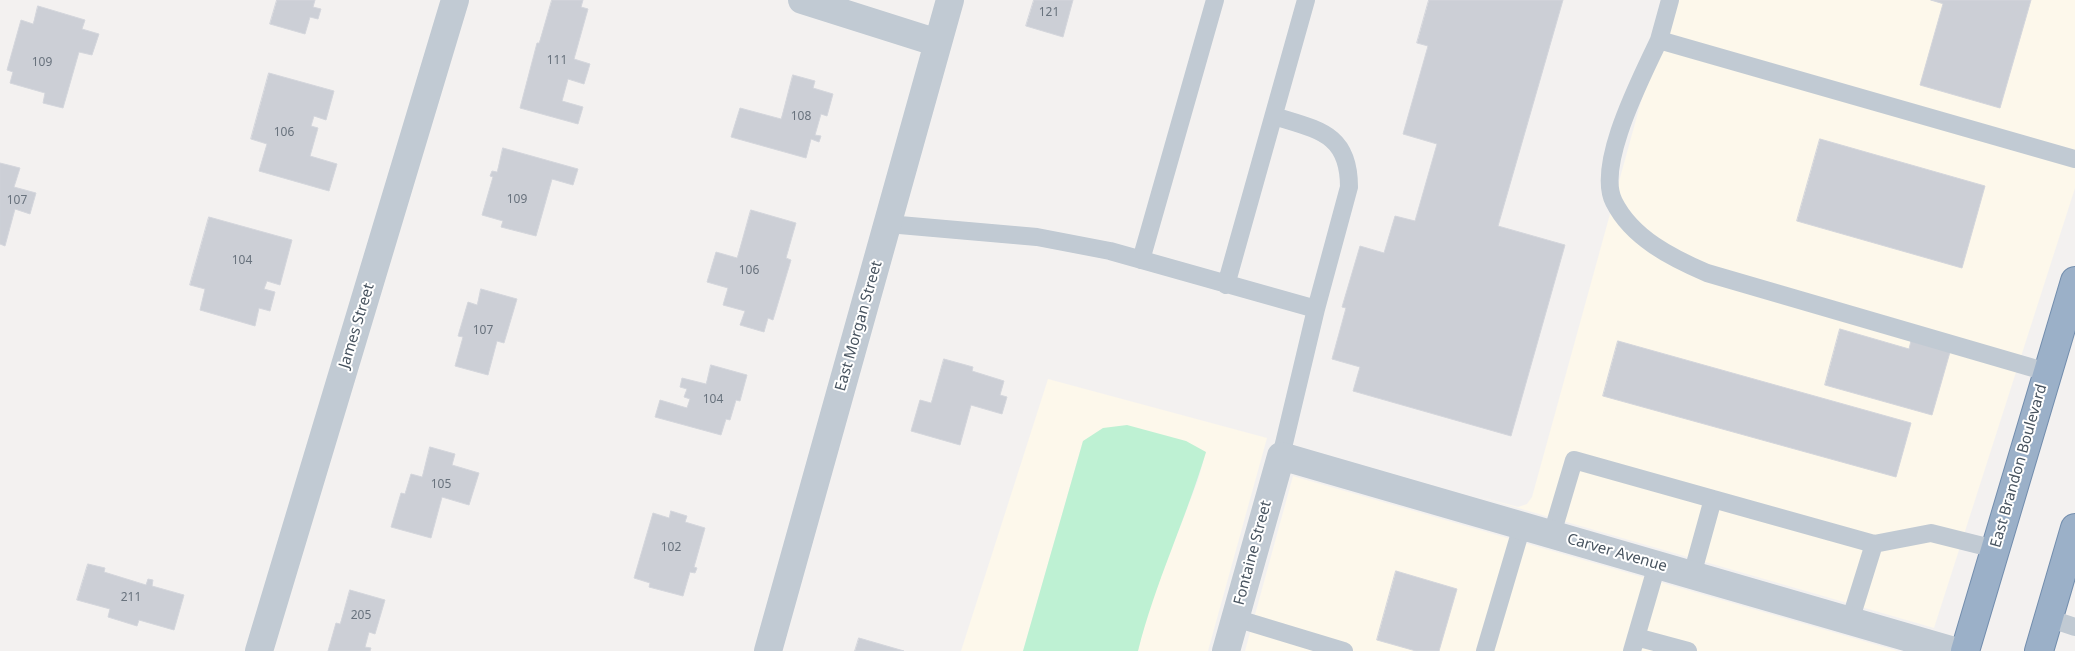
<!DOCTYPE html>
<style>
body{margin:0}
canvas{display:block;background:#f3f1f0}
</style>
<canvas width="2075" height="651"></canvas>
<script>
const ctx = document.querySelector('canvas').getContext('2d');
ctx.lineJoin = 'round';
function fill(path, color) { ctx.fillStyle = color; ctx.fill(path, 'evenodd'); }
function stroke(path, color, width, dash) { ctx.strokeStyle = color; ctx.lineWidth = width; ctx.lineCap = dash ? 'butt' : 'round'; ctx.setLineDash(dash || []); ctx.stroke(path); }
function write(font, color, halo, rows, align = 'center') {
  ctx.font = font + ' "Noto Sans",sans-serif'; ctx.lineWidth = 4; ctx.setLineDash([]); ctx.textBaseline = 'middle'; ctx.strokeStyle = halo; ctx.fillStyle = color; for (const [text, x, y, turn = 0] of rows) {
    ctx.save(); ctx.translate(x, y); ctx.rotate((+turn || 0) * Math.PI / 180); ctx.textAlign = isNaN(turn) ? turn : align; if (halo) ctx.strokeText(text, 0, 0); ctx.fillText(text, 0, 0); ctx.restore();
  }
}
fill(new Path2D(`
 M1669,0H2075V188L1934,628L1480,497L1518,507L1527,504L1532,497Z
 M1048,379L1267,438L1208,651H1138L1148,611L1198,480L1206,452L1083,441L1023,651H961Z
 M1293,476L1898,651H1245Z`), '#fdf8eb');
fill(new Path2D(`
 M1127,425L1186,441L1206,452C1186,519 1155,583 1138,651H1023L1083,441L1103,428Z`), '#bef1d3');
const building = new Path2D(`
 M277,0H315L313,7L321,9L318,19L310,17L305,34L270,24Z
 M552,0H583L581,7L588,9L574,59L590,64L584,84L568,79L562,101L583,107L578,124L520,108L537,43H539Z
 M1034,0H1073L1063,37L1026,26Z
 M1429,0H1563L1498,226L1565,245L1511,436L1353,391L1360,367L1332,359L1346,308L1342,307L1360,246L1384,253L1395,216L1415,221L1437,144L1403,134L1428,46L1417,43Z
 M1931,0H2031L2000,108L1920,85L1943,4Z
 M38,6L85,20L82,29L99,34L92,55L79,52L63,108L43,103L45,93L10,83L13,72L7,70L21,20L33,24Z
 M269,73L334,91L326,120L314,116L311,126L318,128L310,156L337,164L329,191L259,171L267,144L251,139Z
 M793,75L815,81L813,88L833,94L827,116L821,114L815,135L821,136L819,142L811,139L806,158L731,137L740,108L781,119Z
 M1820,139L1985,186L1962,268L1797,221Z
 M503,148L578,169L573,185L552,179L536,236L501,227L503,221L482,215L493,177L490,176L492,171L497,172Z
 M0,163L20,168L14,187L36,193L30,214L15,209L5,246L0,244Z
 M751,210L796,223L786,258L791,260L773,320L768,318L764,332L740,325L745,311L723,305L728,288L707,282L716,252L737,258Z
 M209,217L292,240L280,285L267,281L264,289L275,292L270,311L259,308L255,326L200,310L205,289L190,285Z
 M481,289L517,299L504,343L497,341L488,375L455,366L463,337L458,336L468,302L477,305Z
 M1840,329L1909,349L1911,341L1950,352L1932,415L1825,385Z
 M1618,341L1911,423L1896,477L1603,396Z
 M944,359L973,367L972,371L1004,381L1000,395L1007,397L1002,414L971,405L960,445L911,431L920,400L931,403Z
 M711,365L747,375L740,401L736,400L730,420L726,419L721,435L655,417L660,400L687,408L690,399L684,397L687,389L680,387L682,378L706,384Z
 M430,447L455,454L452,465L479,473L469,505L442,497L431,538L391,527L401,493L405,494L411,474L422,477Z
 M671,511L687,516L685,522L705,528L694,567L697,568L695,573L690,572L683,596L649,587L650,583L634,578L653,513L669,518Z
 M88,564L105,568L104,572L146,585L148,579L153,580L152,586L184,595L174,630L139,620L137,626L108,617L110,609L77,600Z
 M1396,571L1457,589L1439,651H1416L1377,640Z
 M350,590L385,600L375,634L369,632L365,647L371,648L370,651H328L336,623L340,624Z
 M859,638L904,651H855Z`);
fill(building, '#cccfd6');
stroke(building, '#d4d6dc', 1);
const trunk = new Path2D(`
 M1965,651L2075,281
 M2039,651L2075,528`);
stroke(trunk, '#728dad', 30);
stroke(new Path2D(`
 M1670,0L1659,40L2075,159
 M1659,40C1643,75 1595,165 1614,202C1632,238 1672,258 1707,273L2047,372
 M1274,116C1318,130 1349,133 1349,187L1316,309
 M888,224L1037,237L1110,251L1316,309L1281,456
 M1141,260L1215,0
 M1226,285L1306,0
 M1552,534L1574,460L1713,499
 M1692,575L1713,499L1874,544
 M1235,618L1344,651
 M2048,618L2075,627
 M1850,621L1874,544L1931,533L1995,549
 M1636,637L1688,651
 M1485,651L1522,526
 M1632,651L1657,565`), '#c1cad3', 18);
stroke(new Path2D(`
 M802,0L938,43
 M259,651L455,0
 M768,651L950,0
 M1226,651L1281,456L1954,651`), '#c1cad3', 28);
stroke(trunk, '#9bb0c8', 28);
write('12px', '#68727d', null, [
 ["121",1049,13],
 ["111",557,61],
 ["109",42,63],
 ["108",801,117],
 ["106",284,133],
 ["109",517,200],
 ["107",17,201],
 ["104",242,261],
 ["106",749,271],
 ["107",483,331],
 ["104",713,400],
 ["105",441,485],
 ["102",671,548],
 ["211",131,598],
 ["205",361,616]
]);
write('15px', '#47535f', '#fff', [
 ["James Street",357,326,-73],
 ["East Morgan Street",859,326,-74],
 ["East Brandon Boulevard",2019,466,-74],
 ["Fontaine Street",1253,553,-75],
 ["Carver Avenue",1617,553,16]
]);
</script>
